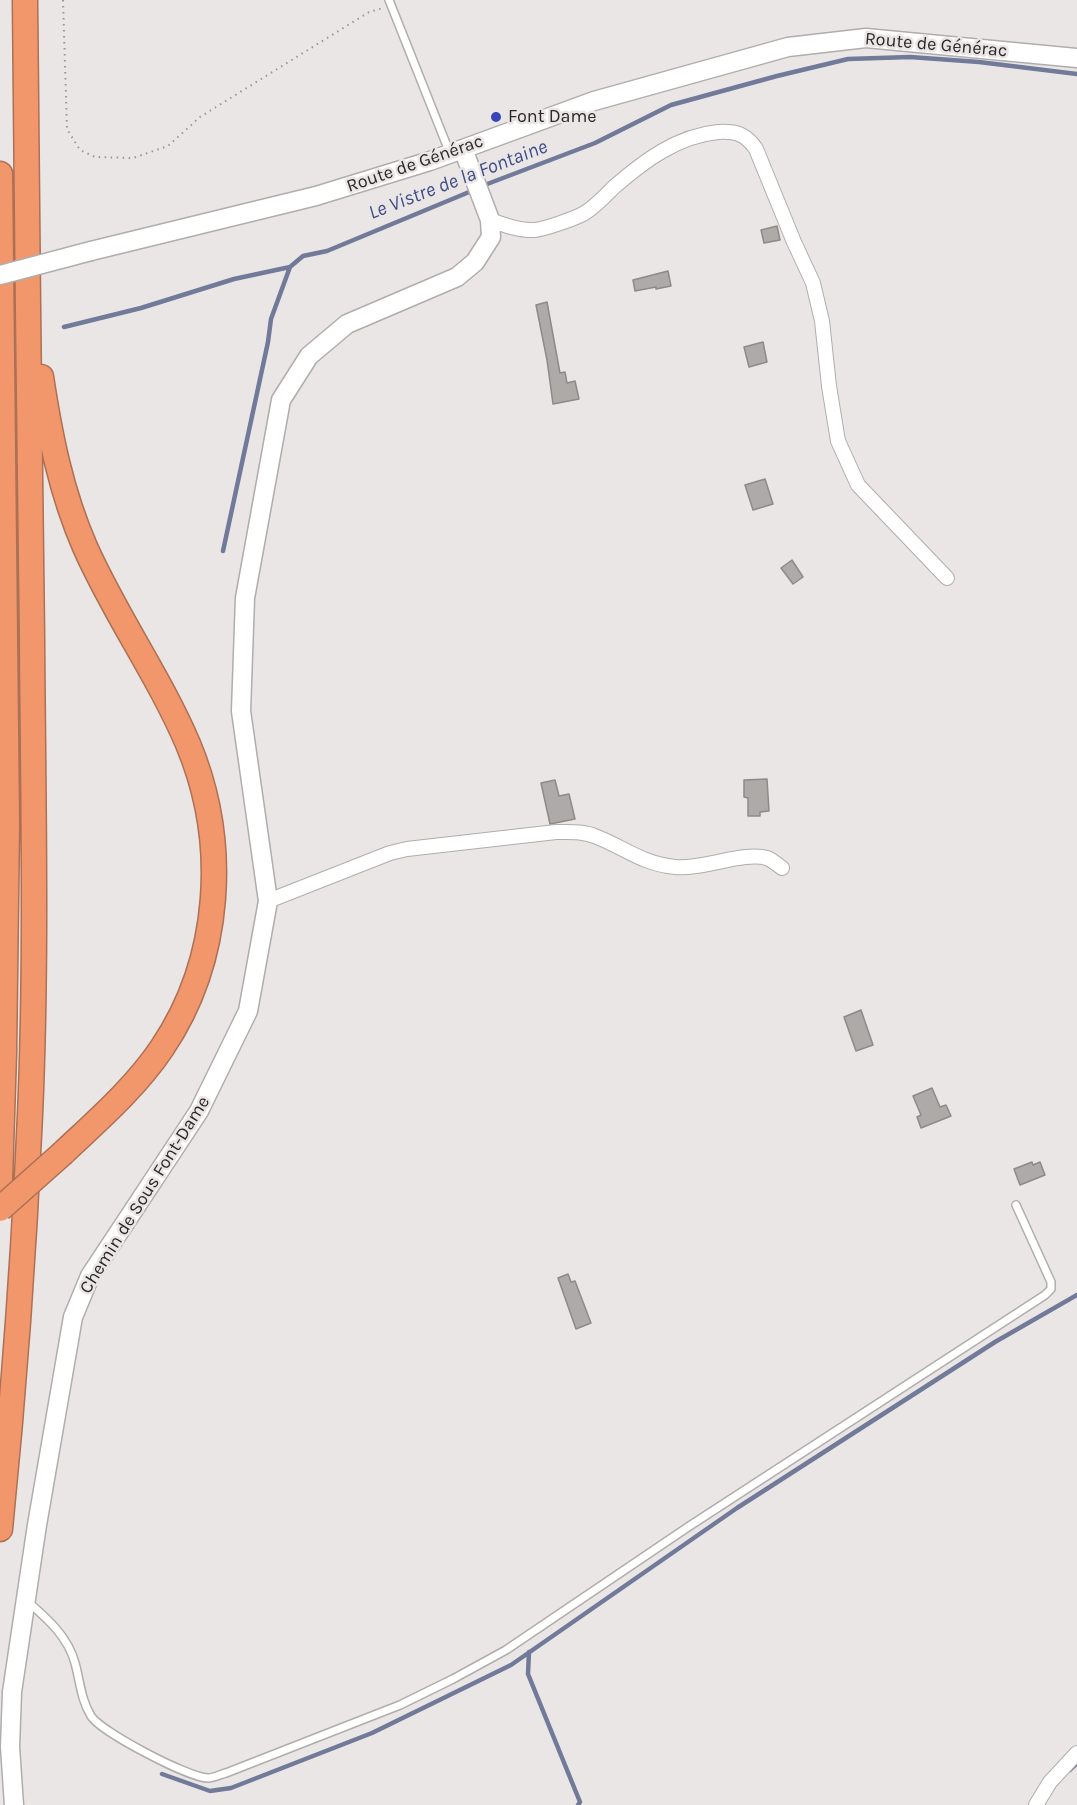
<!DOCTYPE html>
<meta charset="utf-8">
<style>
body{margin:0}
canvas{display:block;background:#eae6e5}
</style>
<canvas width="1077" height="1805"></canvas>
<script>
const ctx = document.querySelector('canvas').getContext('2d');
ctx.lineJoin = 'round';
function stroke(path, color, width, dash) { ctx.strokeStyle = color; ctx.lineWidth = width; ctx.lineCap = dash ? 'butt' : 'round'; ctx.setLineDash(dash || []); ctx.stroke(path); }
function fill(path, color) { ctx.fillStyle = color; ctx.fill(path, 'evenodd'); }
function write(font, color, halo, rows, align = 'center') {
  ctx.font = font + ' Karla,sans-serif'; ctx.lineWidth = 5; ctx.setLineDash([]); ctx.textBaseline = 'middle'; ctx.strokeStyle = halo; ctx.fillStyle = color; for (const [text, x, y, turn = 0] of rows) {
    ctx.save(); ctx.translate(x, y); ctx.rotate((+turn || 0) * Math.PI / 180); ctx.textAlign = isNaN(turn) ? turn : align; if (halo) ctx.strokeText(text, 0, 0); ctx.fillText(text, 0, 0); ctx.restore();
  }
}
stroke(new Path2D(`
 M482,186L595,143L671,105L777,76L848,59L910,57L979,62L1077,74
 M64,327L141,308L234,279L290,267L303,256L327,251L474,190
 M223,551L268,342L271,319L290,267
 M529,1652L528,1674L580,1802L578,1805
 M1070,1770L1077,1763
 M162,1774L210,1791L231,1788L372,1733L511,1665L737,1508L995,1342L1077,1295`), '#727a9a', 4.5);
const building = new Path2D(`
 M777,226L780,240L764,243L761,230Z
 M668,271L671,286L656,289V287L635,291L633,280Z
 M547,302L560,373L565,372L567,383L575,381L579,399L553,404L547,360L536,305Z
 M763,342L767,362L749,367L744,347Z
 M765,479L773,504L753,510L745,485Z
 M792,560L803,577L793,584L781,568Z
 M767,779L769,811L760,812V816H748V798L744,797V780Z
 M555,780L559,796L569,794L575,819L550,824L541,783Z
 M861,1010L873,1045L856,1051L844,1017Z
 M932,1088L940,1107L946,1105L951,1116L921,1128L917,1117L921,1115L913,1096Z
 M1032,1162L1033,1165L1040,1162L1045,1175L1020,1185L1014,1169Z
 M568,1274L571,1282L575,1281L591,1323L576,1329L558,1278Z`);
fill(building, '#adaaa8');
stroke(building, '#8d8a89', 1.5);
const lane = new Path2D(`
 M389,0L449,151
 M28,1602C48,1619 68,1637 75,1663C80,1681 81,1700 91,1716C101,1732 189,1778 208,1778C214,1778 221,1774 226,1773L400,1705L453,1679L506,1650L688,1527L1045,1295L1051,1289V1282L1016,1205`);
const street = new Path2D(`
 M490,220C504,225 520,231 535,230C545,229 573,219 583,214C594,208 605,196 614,187C644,161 677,136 718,132C736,131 746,134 756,149L794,242L813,283L822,321L829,386L838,441L858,485L947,578
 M268,901L390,853L407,849L556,832C570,832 584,831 597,837C625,848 643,864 675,867C702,870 744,851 767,858C772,860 778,865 782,868
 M1036,1805L1050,1782L1077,1753`);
const secondary = new Path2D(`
 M91,251L316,196L430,161L594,101L788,47L866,38L1077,58
 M14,1805L10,1747L12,1692L37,1525L73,1317L90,1276L199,1111L248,1011L268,901L241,711L245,598L281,400L309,356L347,324L457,277L475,262L491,237L490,220L463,149`);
const highway = new Path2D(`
 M0,174L7,822L4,1053L0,1179
 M41,377C50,436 61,492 85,547C115,615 159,676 188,744C229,842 222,959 162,1048C135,1088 98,1120 63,1153
 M0,1529C14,1391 24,1253 30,1115C37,956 33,797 32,638C29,425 27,213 25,0`);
stroke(lane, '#b0adac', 10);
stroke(street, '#b0adac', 16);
stroke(secondary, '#b0adac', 21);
stroke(highway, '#ac7054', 27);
stroke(new Path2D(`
 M63,0L67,129L80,150L95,157L133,158L168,146L200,117L369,12L383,8`), '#9a9696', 2, [1.5, 4.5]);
stroke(lane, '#fff', 7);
stroke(street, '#fff', 14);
stroke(secondary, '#fff', 18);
stroke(highway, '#f2976c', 24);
const secondaryBridge = new Path2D(`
 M0,275L91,251`);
const highwayBridge = new Path2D(`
 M0,1209L63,1153`);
stroke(secondaryBridge, '#b0adac', 21, []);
stroke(highwayBridge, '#ac7054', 27, []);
stroke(secondaryBridge, '#fff', 18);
stroke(highwayBridge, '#f2976c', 24);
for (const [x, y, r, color] of [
 [496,117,6,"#3846b9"]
]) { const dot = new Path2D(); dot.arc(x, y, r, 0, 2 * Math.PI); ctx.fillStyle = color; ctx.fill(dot); stroke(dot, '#eae6e5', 2); }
write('18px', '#292727', '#eae6e5', [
 ["Route de Générac",936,45,5],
 ["Route de Générac",415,164,-19],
 ["Chemin de Sous Font-Dame",145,1195,-58]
]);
write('18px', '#292727', '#eae6e5', [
 ["Font Dame",508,117]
], 'left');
write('italic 20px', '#3f4d87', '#eae6e5', [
 ["Le Vistre de la Fontaine",458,180,-21]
]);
</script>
